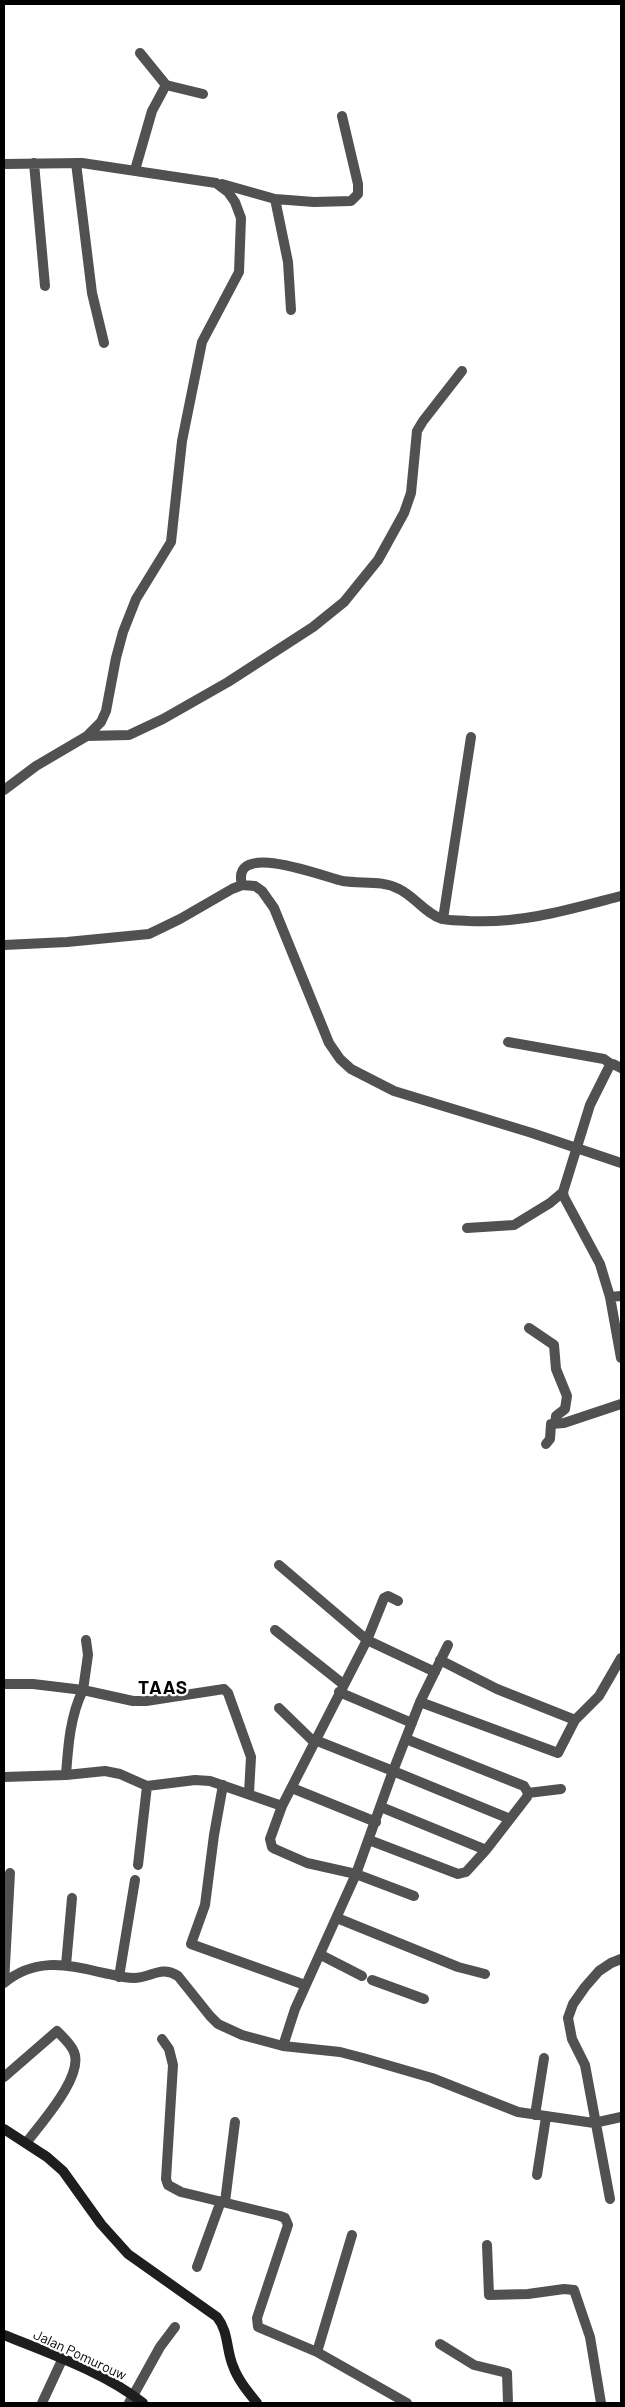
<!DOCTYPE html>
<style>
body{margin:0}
#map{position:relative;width:625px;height:2407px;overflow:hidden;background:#fff;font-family:Barlow,sans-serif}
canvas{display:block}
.frame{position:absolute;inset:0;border:5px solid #000;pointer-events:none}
</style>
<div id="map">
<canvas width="625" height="2407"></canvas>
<div class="frame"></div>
</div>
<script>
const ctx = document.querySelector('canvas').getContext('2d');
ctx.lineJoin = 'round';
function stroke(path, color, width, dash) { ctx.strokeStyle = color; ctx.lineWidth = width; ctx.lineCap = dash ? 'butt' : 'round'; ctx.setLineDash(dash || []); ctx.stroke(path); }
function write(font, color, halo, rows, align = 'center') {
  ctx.font = font + ' Barlow,sans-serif'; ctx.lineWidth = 4.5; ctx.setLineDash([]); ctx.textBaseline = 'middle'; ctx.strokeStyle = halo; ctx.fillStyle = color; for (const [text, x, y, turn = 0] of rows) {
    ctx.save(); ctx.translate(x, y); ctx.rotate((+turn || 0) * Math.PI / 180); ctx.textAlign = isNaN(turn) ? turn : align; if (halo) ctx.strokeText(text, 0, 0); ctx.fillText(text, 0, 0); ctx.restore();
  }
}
stroke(new Path2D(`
 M140,53L166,85
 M34,163L45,286
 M76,163L92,293L104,343
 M4,164L82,163L216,183L228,192L235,202L241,218L239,272L202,342L182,441L171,542L136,599L123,632L116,658L106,711L101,722L87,736
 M135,170L152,111L166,85L203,94
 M222,184L275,199L314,202L351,201L358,194V184L342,116
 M275,199L288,262L291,310
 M4,790L36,766L87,736L129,735L163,719L228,682L313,627L344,602L378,560L404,513L411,493L417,431L423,421L462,371
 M242,885C230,839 324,877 343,881C362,884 382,880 399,889C414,896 426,914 442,919C450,921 461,920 469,921C522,924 571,909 621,896
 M443,919L471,737
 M4,945L67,942L149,934L180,919L232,889L242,885L255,886L262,891L274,908L329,1043L340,1059L351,1069L394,1091L532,1133L621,1163
 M508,1042L604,1059L611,1064
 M621,1068L613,1064L610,1065L590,1105L563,1192L564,1197L600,1264L610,1297L621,1358
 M467,1228L514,1225L550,1203L563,1192
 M610,1297L621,1296
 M529,1328L554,1345L556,1369L567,1396L565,1409L556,1416L555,1424
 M546,1444L550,1439L551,1424L564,1423L621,1404
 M279,1565L367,1640L384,1598L388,1596L398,1601
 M275,1630L343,1684
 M440,1660L497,1689L575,1720
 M4,1684H33L83,1690L88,1655L86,1640
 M339,1692L412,1723
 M420,1702L448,1645
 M279,1708L314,1742
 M406,1739L524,1786L528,1793L527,1797L510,1819
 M315,1740L393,1771L420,1702L558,1753L575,1720L599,1696L621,1658
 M66,1775C68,1747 70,1716 83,1690L133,1701H146L224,1689L228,1693L251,1757L249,1793
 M4,1777L66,1775L105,1771L120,1774L147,1786L195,1780L210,1781L282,1806L367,1640L435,1672
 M223,1785L214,1835L205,1905L191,1944L305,1985
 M292,1788L376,1822
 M528,1793L561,1789
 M282,1806L270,1839L272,1847L275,1849L307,1863L356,1874L414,1896
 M369,1840L458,1874L466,1872L486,1850L381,1807
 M138,1865L147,1786
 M337,1918L458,1967L485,1974
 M321,1955L362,1976
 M66,1965L72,1898
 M119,1977L135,1880
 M372,1980L424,1999
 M4,1983C33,1959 64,1963 99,1972C110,1974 122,1978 134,1978C151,1978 161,1965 178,1976L210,2016L218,2024L242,2035L283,2046L340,2052L363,2058L432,2078L518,2112L594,2123L621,2117
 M4,1983L10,1873
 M162,2039L169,2049L173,2065L166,2179L168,2185L181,2192L280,2216L285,2218L288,2225L257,2318L258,2327L317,2352L407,2403
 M283,2046L295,2009L356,1874L393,1771L510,1819L486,1850
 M4,2077L57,2031C63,2037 71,2044 74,2052C84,2076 41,2123 27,2142
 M535,2115L544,2058
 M537,2175L546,2117
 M610,2199L585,2065L572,2039L568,2018L573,2004L585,1987L599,1971L611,1963L621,1959
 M225,2202L235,2122
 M487,2245L489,2295L528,2294L564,2289L574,2290L590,2337L601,2403
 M197,2267L221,2201
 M440,2344L474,2365L507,2373L508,2403
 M317,2352L352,2235
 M42,2403L62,2360
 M129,2403L160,2347L175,2327`), '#515151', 10);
stroke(new Path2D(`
 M4,2129L47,2157L63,2171L101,2224L128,2254L217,2317C229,2332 226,2350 233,2366C238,2380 248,2392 257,2403
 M4,2335C49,2353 106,2373 143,2403`), '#1e1e1e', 10);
write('14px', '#000', '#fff', [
 ["Jalan Pomurouw",80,2355,25]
]);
ctx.letterSpacing = '1px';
write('bold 19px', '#000', '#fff', [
 ["TAAS",163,1688]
]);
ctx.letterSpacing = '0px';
</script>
